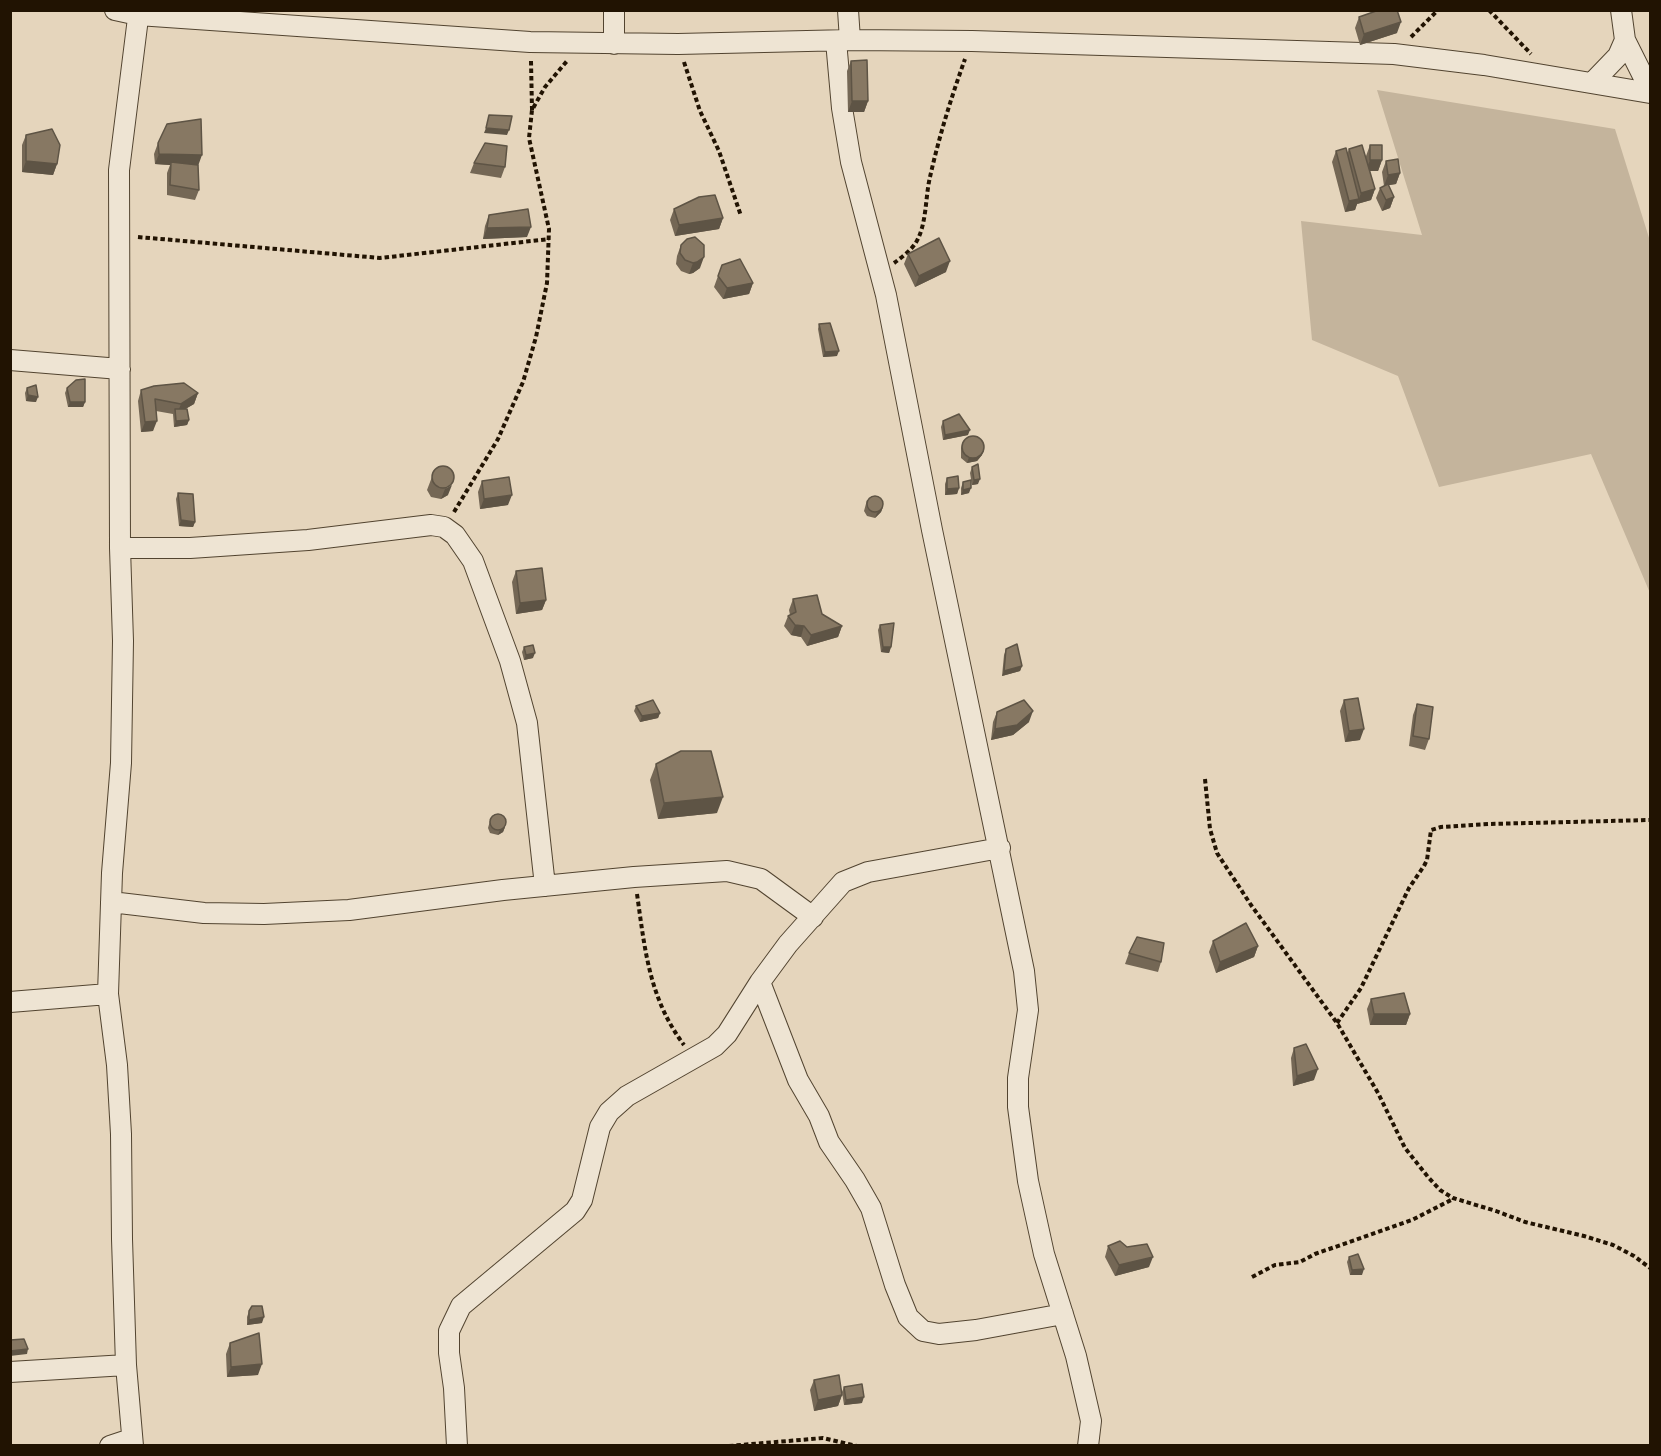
<!DOCTYPE html>
<style>
body{margin:0}
#map{position:relative;width:1661px;height:1456px;overflow:hidden;background:#e5d5bc;font-family:"Sorts Mill Goudy",serif}
canvas{display:block}
.frame{position:absolute;inset:0;border:12px solid #211302;pointer-events:none}
</style>
<div id="map">
<canvas width="1661" height="1456"></canvas>
<div class="frame"></div>
</div>
<script>
const ctx = document.querySelector('canvas').getContext('2d');
ctx.lineJoin = 'round';
function fill(path, color) { ctx.fillStyle = color; ctx.fill(path, 'evenodd'); }
function stroke(path, color, width, dash) { ctx.strokeStyle = color; ctx.lineWidth = width; ctx.lineCap = dash ? 'butt' : 'round'; ctx.setLineDash(dash || []); ctx.stroke(path); }
fill(new Path2D(`
 M1377,90L1615,129L1650,241V593L1591,454L1439,487L1398,376L1312,340L1301,221L1422,235Z`), '#c4b49c');
const street = new Path2D(`
 M115,10L138,15L530,42L678,44L850,40L972,41L1394,54L1484,65L1650,93
 M848,10L850,40
 M1625,40L1650,90
 M836,41L842,108L851,162L886,295L932,530L1024,971L1028,1010L1018,1078V1107L1028,1181L1044,1254L1076,1356L1091,1421L1088,1446
 M614,44V10
 M1592,83L1618,56L1625,40L1621,10
 M10,360L120,369
 M120,548H190L308,540L431,525L444,527L455,535L473,561L510,661L527,723L545,886
 M111,902L204,913L264,914L349,910L503,890L634,877L727,871L761,879L813,917
 M760,982L798,1080L819,1116L829,1142L855,1180L871,1208L895,1285L908,1317L923,1331L939,1334L976,1330L1063,1314
 M10,1002L108,994
 M10,1372L126,1365
 M110,1446L131,1439
 M133,1446L126,1365L122,1239L121,1134L117,1065L108,994L112,873L121,763L123,641L120,548L119,170L139,10
 M457,1446L454,1388L449,1353V1331L461,1306L575,1211L582,1200L600,1127L609,1112L627,1096L715,1046L727,1034L760,982L788,944L843,882L868,872L1000,848`);
stroke(street, '#524430', 22);
stroke(new Path2D(`
 M1489,10L1531,54
 M1411,37L1438,10
 M531,61L532,110
 M684,62L700,111L719,151L741,216
 M138,237L380,258L549,239
 M894,263C901,258 910,251 915,244C927,226 925,198 930,177C939,137 951,98 965,59
 M454,512L498,439L523,382L536,337L547,283L549,229L529,138L532,110L545,87L567,61
 M1205,779L1210,829L1217,853L1251,905L1337,1023L1378,1093L1405,1148L1428,1177L1440,1190L1453,1198L1496,1211L1525,1222L1584,1236L1613,1245L1634,1256L1650,1268
 M637,894C645,950 649,998 684,1045
 M1337,1023L1361,988L1409,888L1424,866L1427,860L1431,830L1441,827L1488,824L1650,820
 M1252,1277L1275,1265L1300,1262L1315,1254L1412,1220L1453,1199
 M729,1446L823,1438L857,1446`), '#211302', 4, [4.5, 3]);
stroke(street, '#eee4d3', 20);
fill(new Path2D(`
 M1359,17L1397,33L1360,45L1355,28Z
 M851,61L868,101L864,112H848L847,71Z
 M26,135L57,164L53,175L22,172V145Z
 M158,143L198,166L199,190L195,200L167,195V173L170,165L155,164L154,154Z
 M1370,145L1382,160L1378,171H1369L1375,189L1371,200L1357,204V203L1355,210L1345,212L1332,162L1336,151L1347,154L1349,149L1366,159V156Z
 M1386,161L1400,173L1396,184L1388,185L1394,197L1390,208L1382,211L1376,198L1380,188L1384,186L1382,172Z
 M474,163L505,167L501,178L470,173Z
 M674,209L723,218L719,229L675,236L670,220Z
 M489,215L527,237L483,239L485,226Z
 M681,245L700,268L693,273L689,274L681,271L676,264L677,256Z
 M908,254L946,272L915,287L904,264Z
 M722,265L753,283L749,294L723,299L714,287Z
 M819,324L837,356L823,357L818,329Z
 M27,388L36,402L26,401L25,393Z
 M67,388L85,402L83,407H68L65,393Z
 M141,390L198,393L194,404L185,409L189,420L187,425L174,427L173,414L156,411L153,431L141,432L138,401Z
 M943,421L968,435L943,440L941,427Z
 M963,442L982,455L977,461L967,463L961,458V448Z
 M442,466L448,495L441,499L431,497L427,490L435,469Z
 M972,467L978,484L972,485L970,473Z
 M947,478L959,488L957,494L945,495V484Z
 M482,481L508,505L480,509L478,492Z
 M963,482L969,493L961,495V488Z
 M178,493L195,522L193,527L179,526L176,499Z
 M867,500L883,507L881,512L875,518L867,516L864,511Z
 M516,571L546,600L542,610L516,614L512,582Z
 M793,599L842,626L838,637L807,646L801,637L791,635L784,626L788,616L790,615L789,610Z
 M880,625L891,647L889,653L881,652L878,630Z
 M524,647L533,658L524,660L522,652Z
 M1006,649L1022,666L1020,671L1002,676L1004,655Z
 M1344,700L1360,740L1345,742L1340,711Z
 M1417,704L1429,739L1425,750L1409,746L1413,715Z
 M636,706L660,713L658,718L640,722L634,711Z
 M997,712L1029,722L1013,735L991,740L993,722Z
 M656,764L717,813L658,819L650,780Z
 M491,817L505,827L503,832L498,835L490,833L488,828Z
 M1213,941L1258,946L1254,957L1216,973L1209,952Z
 M1129,953L1161,962L1158,972L1125,964Z
 M1371,999L1410,1014L1406,1025H1370L1367,1009Z
 M1294,1048L1314,1080L1293,1086L1291,1058Z
 M1108,1246L1149,1267L1115,1276L1105,1257Z
 M1349,1257L1362,1275H1350L1347,1262Z
 M249,1311L262,1323L247,1325V1317Z
 M230,1343L258,1375L227,1377L226,1354Z
 M814,1380L842,1395L838,1406L814,1411L810,1390Z
 M844,1387L862,1403L844,1405L842,1392Z`), '#746755');
fill(new Path2D(`
 M1401,22L1397,33L1360,45L1364,34Z
 M852,101H868L864,112H848Z
 M486,128L509,130L507,135L484,133Z
 M159,154L202,155L198,166L171,162L170,165L155,164Z
 M1370,160H1382L1378,171H1366Z
 M26,161L57,164L53,175L22,172Z
 M1400,173L1396,184L1384,186L1388,175Z
 M1375,189L1371,200L1357,204L1361,193Z
 M1394,197L1390,208L1382,211L1386,200Z
 M1359,199L1355,210L1345,212L1349,201Z
 M723,218L719,229L675,236L679,225Z
 M531,227L527,237L483,239L487,228Z
 M704,257L700,268L693,273L689,274L693,263Z
 M950,261L946,272L915,287L919,276Z
 M753,283L749,294L723,299L727,288Z
 M839,351L837,356L823,357L825,352Z
 M198,393L194,404L177,414L181,404Z
 M28,395L38,397L36,402L26,401Z
 M70,402H85L83,407H68Z
 M189,420L187,425L174,427L176,421Z
 M157,421L153,431L141,432L145,422Z
 M970,430L968,435L943,440L945,435Z
 M984,450L982,455L977,461L967,463L969,457Z
 M980,479L978,484L972,485L974,480Z
 M452,485L448,495L441,499L445,489Z
 M959,488L957,494L945,495L947,489Z
 M971,488L969,493L961,495L963,490Z
 M512,495L508,505L480,509L484,499Z
 M883,507L881,512L875,518L877,513Z
 M181,520L195,522L193,527L179,526Z
 M546,600L542,610L516,614L520,603Z
 M795,625L804,626L801,637L791,635Z
 M842,626L838,637L807,646L811,635Z
 M883,647H891L889,653L881,652Z
 M535,653L533,658L524,660L526,655Z
 M1022,666L1020,671L1002,676L1004,671Z
 M1033,711L1029,722L1013,735L991,740L995,729Z
 M660,713L658,718L640,722L642,716Z
 M1364,729L1360,740L1345,742L1349,731Z
 M723,797L717,813L658,819L664,803Z
 M505,827L503,832L498,835L500,830Z
 M1258,946L1254,957L1216,973L1220,962Z
 M1374,1014H1410L1406,1025H1370Z
 M1318,1069L1314,1080L1293,1086L1297,1076Z
 M1153,1257L1149,1267L1115,1276L1119,1265Z
 M1364,1269L1362,1275H1350L1352,1270Z
 M264,1317L262,1323L247,1325L249,1320Z
 M28,1349L27,1354L10,1356V1351Z
 M262,1364L258,1375L227,1377L231,1367Z
 M842,1395L838,1406L814,1411L818,1400Z
 M864,1397L862,1403L844,1405L846,1400Z`), '#5e5445');
const building = new Path2D(`
 M1379,10H1397L1401,22L1364,34L1359,17Z
 M867,60L868,101H852L851,61Z
 M489,115L512,116L509,130L486,128Z
 M201,119L202,155L159,154L158,143L167,124Z
 M52,129L60,145L57,164L26,161V135Z
 M485,143L507,146L505,167L474,163Z
 M1362,145L1375,189L1361,193L1349,149Z
 M1370,145H1382V160H1370Z
 M1346,148L1359,199L1349,201L1336,151Z
 M1398,159L1400,173L1388,175L1386,161Z
 M171,162L198,165L199,190L170,185Z
 M1388,184L1394,197L1386,200L1380,188Z
 M715,195L723,218L679,225L674,209L699,197Z
 M528,209L531,227L487,228L489,215Z
 M695,237L704,245V257L697,262L693,263L685,260L680,253L681,245L687,239Z
 M939,238L950,261L919,276L908,254Z
 M740,259L753,283L727,288L718,276L722,265Z
 M830,323L839,351L825,352L819,324Z
 M85,379V402H70L67,388L76,380Z
 M184,383L198,393L181,404L155,399L157,421L145,422L141,390L154,386Z
 M36,385L38,397L28,395L27,388Z
 M175,409H187L189,420L176,421Z
 M959,414L970,430L945,435L943,421Z
 M962 447a11 11 0 1 1 22 0a11 11 0 1 1-22 0Z
 M978,464L980,479L974,480L972,467Z
 M432 477a11 11 0 1 1 22 0a11 11 0 1 1-22 0Z
 M958,476L959,488L947,489V478Z
 M509,477L512,495L484,499L482,481Z
 M971,480V488L963,490V482Z
 M178,493L193,494L195,522L181,520Z
 M867 504a8 8 0 1 1 16 0a8 8 0 1 1-16 0Z
 M542,568L546,600L520,603L516,571Z
 M817,595L822,614L842,626L811,635L804,626L795,625L788,616L796,612L793,599Z
 M894,623L891,647H883L880,625Z
 M1017,644L1022,666L1004,671L1006,649Z
 M533,645L535,653L526,655L524,647Z
 M1358,698L1364,729L1349,731L1344,700Z
 M653,700L660,713L642,716L636,706Z
 M1024,700L1033,711L1017,725L995,729L997,712Z
 M1417,704L1433,707L1429,739L1413,736Z
 M681,751H711L723,797L664,803L656,764Z
 M490 822a8 8 0 1 1 16 0a8 8 0 1 1-16 0Z
 M1246,923L1258,946L1220,962L1213,941Z
 M1137,937L1164,943L1161,962L1129,953Z
 M1404,993L1410,1014H1374L1371,999Z
 M1306,1044L1318,1069L1297,1076L1294,1048Z
 M1120,1241L1127,1247L1147,1244L1153,1257L1119,1265L1108,1246Z
 M1358,1254L1364,1269L1352,1270L1349,1257Z
 M252,1306H262L264,1317L249,1320V1311Z
 M259,1333L262,1364L231,1367L230,1343Z
 M24,1339L28,1349L10,1351V1340Z
 M839,1375L842,1395L818,1400L814,1380Z
 M862,1384L864,1397L846,1400L844,1387Z`);
fill(building, '#877863');
stroke(building, '#5e5445', 1.5);
</script>
